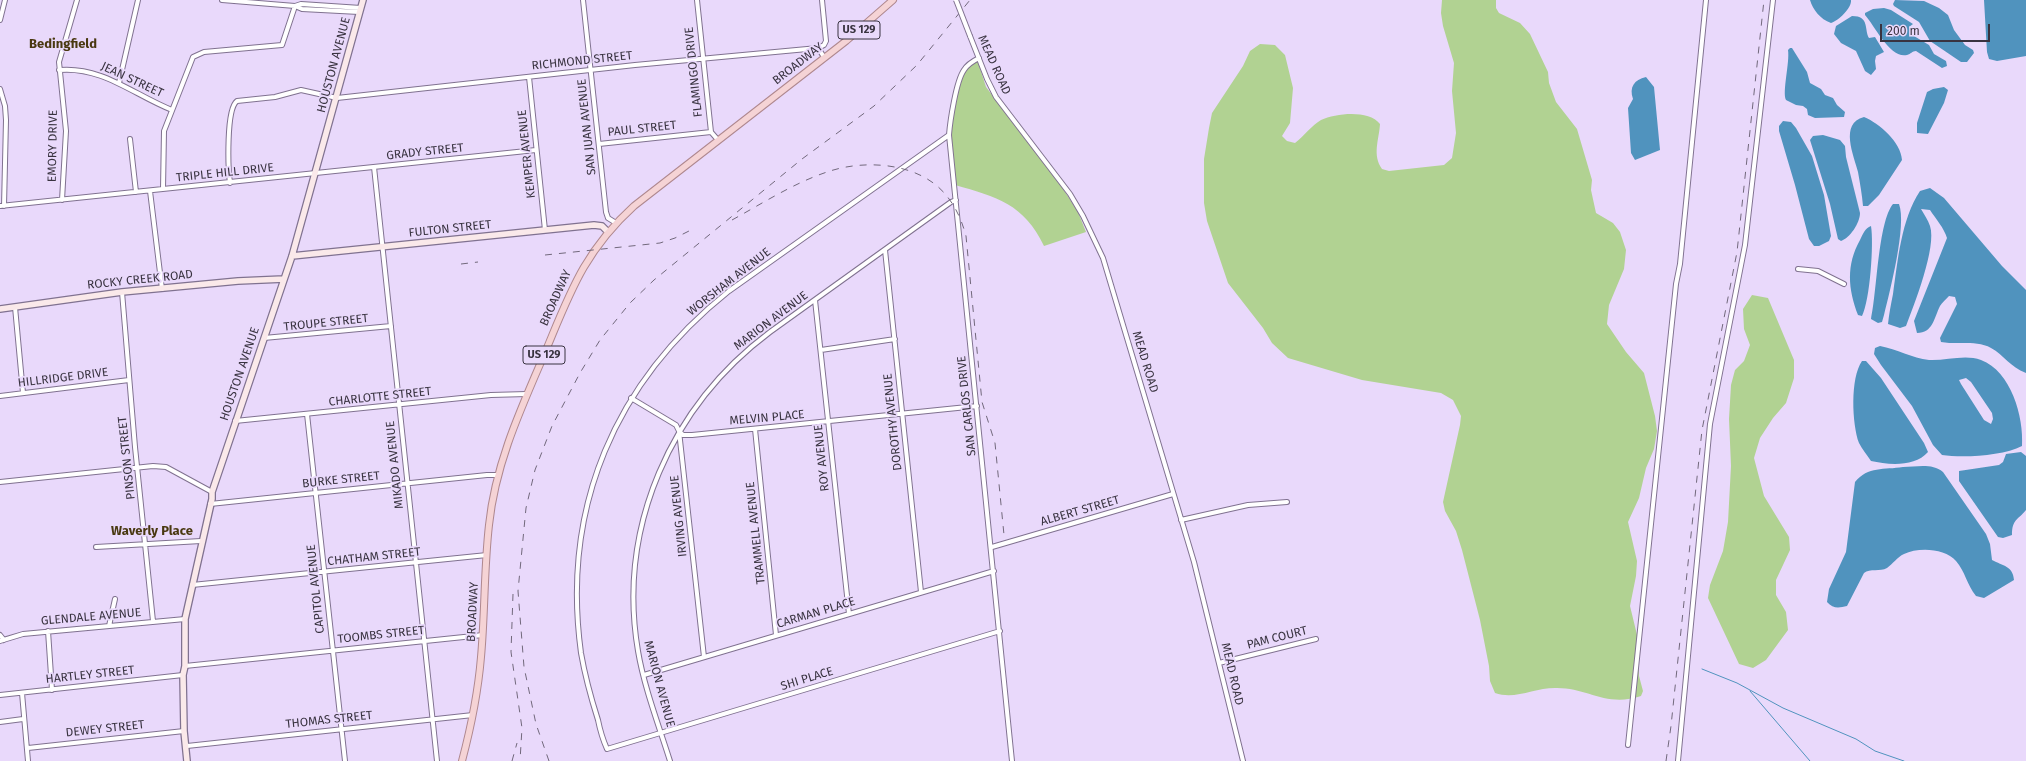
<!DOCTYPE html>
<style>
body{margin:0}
#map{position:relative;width:2026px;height:761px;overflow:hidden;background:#e9d9fb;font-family:"Fira Sans",sans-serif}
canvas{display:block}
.scale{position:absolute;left:1880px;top:24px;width:110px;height:18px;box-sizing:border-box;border:2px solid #393340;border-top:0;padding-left:5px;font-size:12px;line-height:14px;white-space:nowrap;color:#393340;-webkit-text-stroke:3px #e9d9fb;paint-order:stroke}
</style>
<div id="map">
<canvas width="2026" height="761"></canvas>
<div class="scale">200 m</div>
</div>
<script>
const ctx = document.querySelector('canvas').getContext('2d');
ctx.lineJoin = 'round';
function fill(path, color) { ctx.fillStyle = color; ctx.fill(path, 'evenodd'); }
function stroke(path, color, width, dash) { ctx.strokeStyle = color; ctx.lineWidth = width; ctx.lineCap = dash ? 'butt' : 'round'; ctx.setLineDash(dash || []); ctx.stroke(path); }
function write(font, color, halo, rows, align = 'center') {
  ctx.font = font + ' "Fira Sans",sans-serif'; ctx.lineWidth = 3.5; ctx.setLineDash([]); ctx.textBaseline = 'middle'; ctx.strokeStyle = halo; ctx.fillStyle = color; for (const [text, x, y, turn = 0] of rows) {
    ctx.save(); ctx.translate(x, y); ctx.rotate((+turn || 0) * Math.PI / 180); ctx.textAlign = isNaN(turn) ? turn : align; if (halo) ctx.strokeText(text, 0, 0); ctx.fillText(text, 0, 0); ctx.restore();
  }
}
fill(new Path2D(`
 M1442,0H1496V8L1499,13L1520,23L1530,34L1548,72L1549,83L1556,102L1577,129L1592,180L1591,190L1596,213L1613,223L1620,232L1626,250L1624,269L1609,305L1607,324L1626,352L1644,373L1655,416L1657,431L1654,449L1646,468L1639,498L1628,522L1637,561L1636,576L1630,606L1638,639L1639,676L1643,691L1641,696C1606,708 1587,687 1555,688C1534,688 1515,700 1495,693L1490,681L1489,666L1480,620L1462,550L1456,531L1445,511L1443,502L1460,425L1461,416L1453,400L1441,393L1362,380L1288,358L1272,343L1263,328L1228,283L1207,221L1204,203V159L1209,128L1212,113L1243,66L1250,51L1260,44L1275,45L1285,55L1293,88L1290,123L1282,136L1287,141L1295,143C1304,136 1312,125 1321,120C1337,113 1369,110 1380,124C1379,140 1372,155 1382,169L1389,171L1444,165L1452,158L1456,133L1452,91L1454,63L1443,26L1441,13Z
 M977,59L986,87L1058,181L1078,212L1086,232L1044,246C1024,204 997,197 955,185L949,134L951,122L961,74Z
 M1752,295L1768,298L1794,360V378L1786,403L1773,418L1760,438L1754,458L1764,496L1789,537L1790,550L1776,580V595L1786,612L1788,630L1766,660L1753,668L1739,664L1708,598L1710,585L1723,551L1728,522L1731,466L1729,419L1731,385L1735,370L1744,361L1750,345L1744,329L1743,309Z`), '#b1d292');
fill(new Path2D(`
 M1810,0H1851C1852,8 1838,21 1831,23C1820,19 1813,10 1810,0Z
 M1895,0L1924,1L1939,8L1948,15L1954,30L1965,45L1973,50L1974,53L1967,62H1961L1930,41L1919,22L1894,6L1893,4Z
 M1984,0H2026V56L1997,61L1989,59L1987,52Z
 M1884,8L1891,10L1913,24L1909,27L1914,36L1929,45L1934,54L1946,61L1947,66L1942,68L1916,51C1912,51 1911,54 1907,55C1890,59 1875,26 1865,15V13L1873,9Z
 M1852,16C1870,16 1864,30 1869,38L1875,37L1884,52L1876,56L1875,61L1876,69L1871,75L1865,71L1856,51L1841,43L1834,34L1836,26Z
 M1790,48H1792L1807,72L1810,83L1821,89L1825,95L1833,98L1837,105L1845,112L1844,117L1815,118L1808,115L1807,109L1803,106L1796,105L1786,100C1782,92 1790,62 1788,50Z
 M1646,77L1654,87L1660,150L1635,160L1631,153L1628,108L1633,99C1629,87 1634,80 1646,77Z
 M1944,87L1948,90L1944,103L1928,134L1917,133V123L1927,92L1933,89Z
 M1864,117C1879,123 1901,142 1902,160L1879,195L1868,206H1863C1862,195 1860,183 1858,172C1854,156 1839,123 1864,117Z
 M1783,121L1791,122L1796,128L1812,156L1824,195L1831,236L1829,241L1819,246H1814L1809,239L1795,185L1779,131V126Z
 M1823,135L1840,140L1845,146L1846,157L1860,213C1860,223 1850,238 1841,241L1838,239L1830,204L1810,140L1813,136Z
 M1930,188L1944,198L2002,266L2026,290V373C2010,367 2004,355 1991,348C1976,340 1957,345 1941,342L1940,338L1957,304L1955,297L1949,296C1946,299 1942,303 1940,306C1934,318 1933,333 1917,333L1914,321L1947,238C1944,228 1936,219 1930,210L1921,209C1924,214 1928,220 1930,226C1937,247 1914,305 1906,326L1900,328L1888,324C1889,314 1891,304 1893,294C1898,260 1901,220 1920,191Z
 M1893,204H1899C1907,225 1890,291 1884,315L1882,322L1878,323L1871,319C1877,293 1878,222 1893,204Z
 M1871,226C1874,243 1870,301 1862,316L1858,315C1848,289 1846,265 1860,240C1863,234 1865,228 1871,226Z
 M1880,346C1897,349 1912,358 1929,360C1945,361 1965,354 1981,360C2011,371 2024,417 2022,446C2003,456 1963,458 1942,455L1933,445L1912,406L1881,365L1874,354L1875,348ZM1966,378L1971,382L1992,413L1993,419L1991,424L1984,420L1961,384L1959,380Z
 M1862,361H1866L1881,378L1924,443L1928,452C1915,467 1889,465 1871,461C1867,455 1862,449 1859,443C1852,424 1850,378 1862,361Z
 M2021,452L2026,456V510C2018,520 2012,519 2012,535L2003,538L1998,537L1959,481V471L1999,465L2003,462L2006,454Z
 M1903,467C1917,467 1932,463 1943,472L1986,534L1990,544L1992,560C2003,566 2013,566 2014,580L1984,598L1976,596C1967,585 1965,571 1956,561C1945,548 1918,547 1904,554C1897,557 1893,564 1887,568C1880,572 1870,568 1864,573L1847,606C1839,608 1833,609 1827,602L1829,589L1846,552L1855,482C1868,466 1884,470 1903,467Z`), '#5093be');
stroke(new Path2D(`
 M1702,669L1737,683L1783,708L1856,739L1875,751L1904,761
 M1750,691L1810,761`), '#5093be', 1);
const street = new Path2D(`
 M222,0L295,6L302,9L359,12
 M583,0L606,212L608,218L616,223
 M697,0L711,132L718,140
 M295,6L301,4L361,8
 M0,20L5,0
 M970,36L987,79L996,97L1070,194L1083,216L1103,258L1194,562L1243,761
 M818,48L824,57
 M979,58C973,61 967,65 964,70C956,81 950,122 949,135L1012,761
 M59,70C102,66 134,95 172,110
 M529,77L545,230
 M119,83L138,0
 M0,89L5,106L6,120L4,206
 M949,135L729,291C615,382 561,507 581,653C585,676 591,698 598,720C600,730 603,740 607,749L1000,631
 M130,139L136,192
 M599,144L711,132
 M374,167L437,761
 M230,183C228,168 226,109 237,101L275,97L301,90L337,98L635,65L818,48L824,45L826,41L822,0
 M163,189L164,131L193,57L204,52L282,45L295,6
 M150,191L162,289
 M62,200L66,131L59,62L77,0
 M0,206L536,150
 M885,250L921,592
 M1798,269L1818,271L1844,284
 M122,292L135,447L153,621
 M815,300L849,614
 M15,307L23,393
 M264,338L391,326
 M821,350L895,339
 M0,396L129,380
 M631,398L676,425L679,431L704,657
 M307,414L345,761
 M235,421L491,395L527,394
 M755,429L776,635
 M679,431L683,435H692L977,406
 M0,482L153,466L166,467L212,492
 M210,504L487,475H497
 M1181,520L1248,505L1287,502
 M96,547L201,541
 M992,547L1173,494
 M192,585L487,555
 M109,626L115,599
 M48,631L52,690
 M0,635L4,640
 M0,641L23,634L185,619
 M1219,663L1316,639
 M185,666L483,635
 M644,675L994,571
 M22,693L28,761
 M0,695L183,675
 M0,722L23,719
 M1628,745L1676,284L1680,264L1706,0
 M187,746L473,715
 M28,748L184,731
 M670,761C659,726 644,687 638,651C617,527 671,406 770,332L951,202L956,200
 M1678,761L1710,424L1745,245L1773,0`);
const secondary = new Path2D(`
 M292,256L594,225L602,226L608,232
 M0,309L122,292L238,281L284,279
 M187,761L184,731L183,675L185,666V619L212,499V492L292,256L363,0`);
const primary = new Path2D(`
 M462,761C471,727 478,693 481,657C485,613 484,569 489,525C495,467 518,415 541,362C568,299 581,254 634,206L846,41L893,0`);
stroke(street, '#807290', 6);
stroke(secondary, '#807290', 8);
stroke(primary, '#af888f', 8);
stroke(street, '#fff', 4);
stroke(secondary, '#fae9ea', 5.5);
stroke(primary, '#f5d3d5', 6);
stroke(new Path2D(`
 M732,220C763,203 794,183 827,172C864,159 919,162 946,195C956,207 962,221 966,236L982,402L995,443L1004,535
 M545,255L660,243L675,238L693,229
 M461,264L478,262
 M513,594L511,652L522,728L520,761
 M512,761L517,743
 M549,761L536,724L524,667L518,591L526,508L535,470L552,426L580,373L600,340L630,303L654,280L802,159L874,106L917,65L970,0
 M1666,761L1671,726L1702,430L1737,252L1764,0`), '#71687b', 1, [7, 7]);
const streetBridge = new Path2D(`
 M956,0L970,36`);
stroke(streetBridge, '#807290', 6, []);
stroke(streetBridge, '#fff', 4);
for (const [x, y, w] of [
 [859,30,42],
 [544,355,42]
]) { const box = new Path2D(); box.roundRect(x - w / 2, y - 9, w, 18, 3); ctx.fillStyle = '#e9d9fb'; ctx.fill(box); stroke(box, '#393340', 1); }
write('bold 11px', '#393340', null, [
 ["US 129",859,30],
 ["US 129",544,355]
]);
write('12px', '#393340', '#e9d9fb', [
 ["RICHMOND STREET",582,61,-6],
 ["BROADWAY",798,64,-38],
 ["HOUSTON AVENUE",334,65,-75],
 ["MEAD ROAD",994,65,66],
 ["FLAMINGO DRIVE",694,72,-96],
 ["JEAN STREET",132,80,25],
 ["SAN JUAN AVENUE",587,127,-96],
 ["PAUL STREET",642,129,-6],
 ["EMORY DRIVE",53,146,-89],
 ["GRADY STREET",425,152,-6],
 ["KEMPER AVENUE",527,154,-96],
 ["TRIPLE HILL DRIVE",225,173,-6],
 ["FULTON STREET",450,229,-6],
 ["ROCKY CREEK ROAD",140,280,-6],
 ["WORSHAM AVENUE",729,282,-38],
 ["BROADWAY",556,298,-66],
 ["MARION AVENUE",771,321,-37],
 ["TROUPE STREET",326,323,-6],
 ["MEAD ROAD",1145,362,73],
 ["HOUSTON AVENUE",240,374,-71],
 ["HILLRIDGE DRIVE",63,378,-7],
 ["CHARLOTTE STREET",380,397,-6],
 ["SAN CARLOS DRIVE",967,406,-96],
 ["MELVIN PLACE",767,418,-5],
 ["DOROTHY AVENUE",893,422,-96],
 ["PINSON STREET",127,458,-96],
 ["ROY AVENUE",822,458,-96],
 ["MIKADO AVENUE",395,465,-96],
 ["BURKE STREET",341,480,-6],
 ["ALBERT STREET",1080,511,-16],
 ["IRVING AVENUE",679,516,-96],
 ["TRAMMELL AVENUE",756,533,-96],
 ["CHATHAM STREET",374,557,-6],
 ["CAPITOL AVENUE",316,589,-96],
 ["BROADWAY",473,612,-87],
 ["CARMAN PLACE",816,613,-17],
 ["GLENDALE AVENUE",91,617,-5],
 ["TOOMBS STREET",381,635,-6],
 ["PAM COURT",1277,638,-14],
 ["MEAD ROAD",1232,674,77],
 ["HARTLEY STREET",90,675,-6],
 ["SHI PLACE",807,679,-17],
 ["MARION AVENUE",659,684,75],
 ["THOMAS STREET",329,720,-6],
 ["DEWEY STREET",105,729,-6]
]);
write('bold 13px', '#493810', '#e9d9fb', [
 ["Bedingfield",63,44],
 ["Waverly Place",152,531]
]);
</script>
